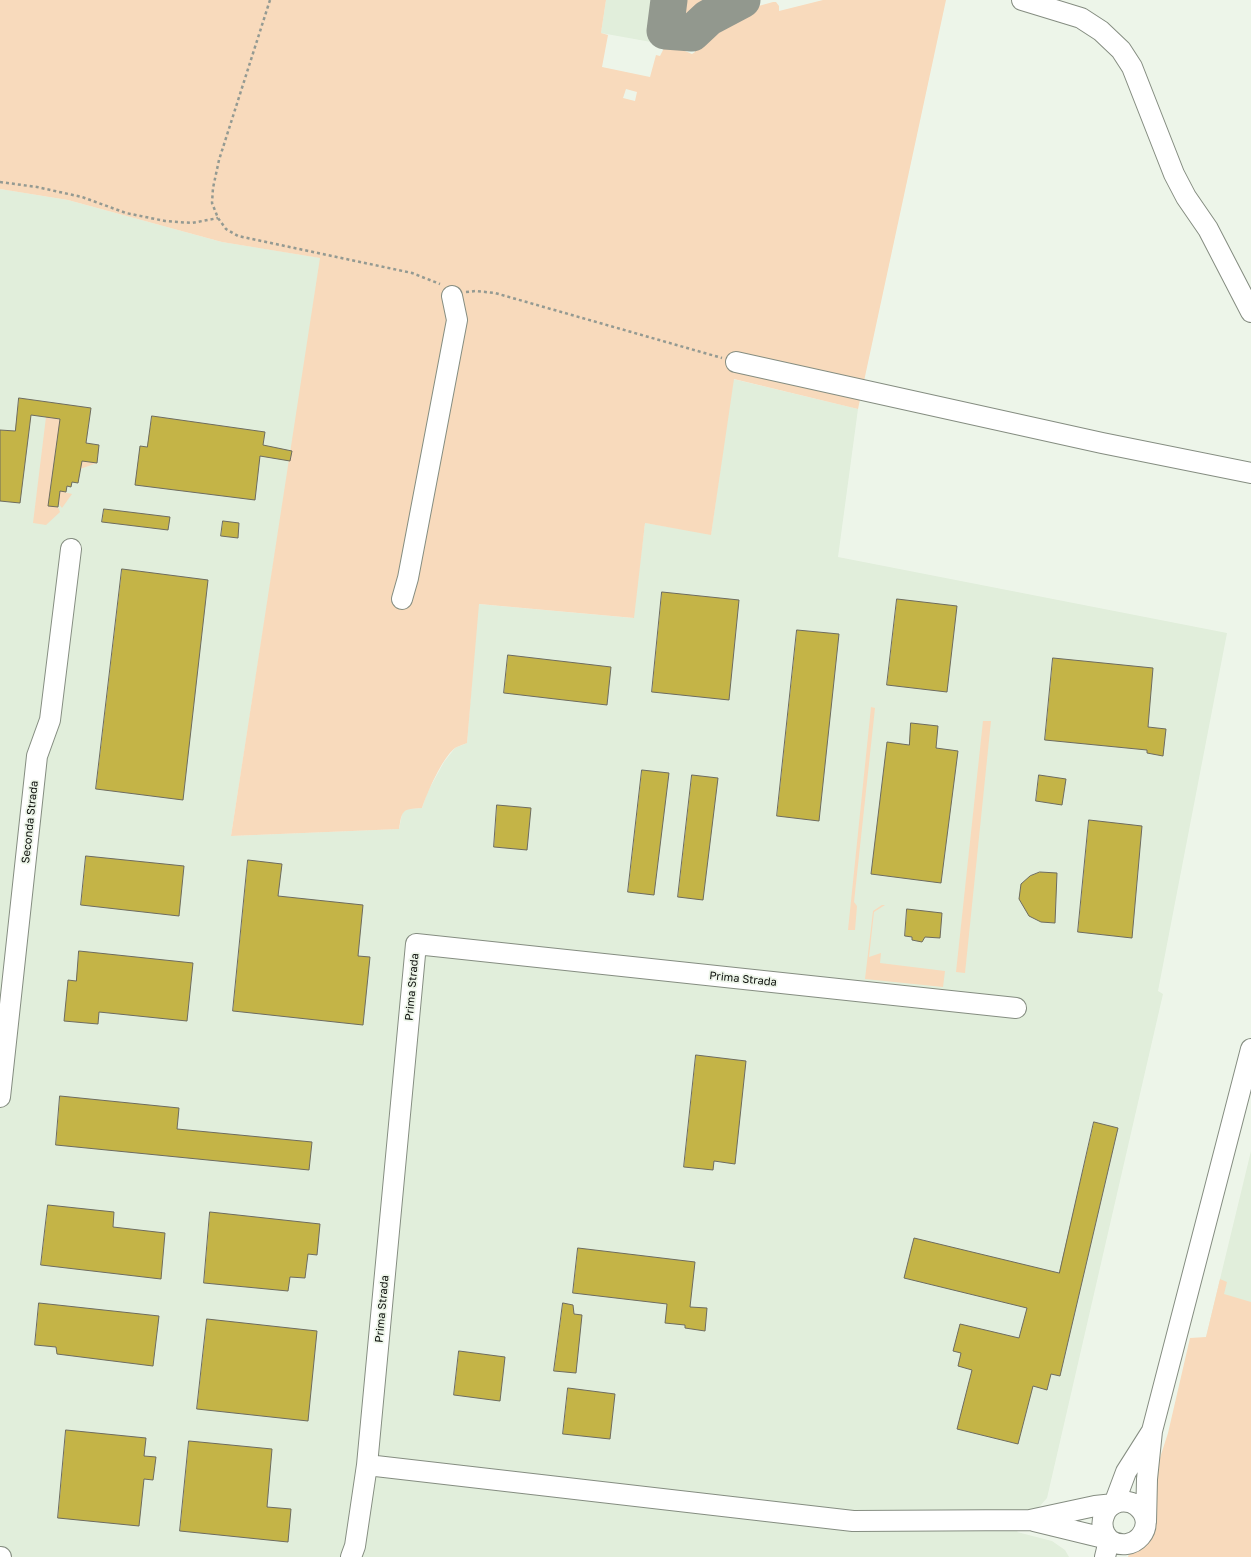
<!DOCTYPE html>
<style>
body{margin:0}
canvas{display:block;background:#edf5e9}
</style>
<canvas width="1251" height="1557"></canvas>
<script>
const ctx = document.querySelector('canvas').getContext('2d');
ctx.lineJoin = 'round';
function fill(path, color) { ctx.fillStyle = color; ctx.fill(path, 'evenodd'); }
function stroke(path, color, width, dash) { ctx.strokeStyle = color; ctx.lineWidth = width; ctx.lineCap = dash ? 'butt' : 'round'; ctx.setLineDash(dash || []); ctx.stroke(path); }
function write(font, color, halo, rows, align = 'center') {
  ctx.font = font + ' "Golos Text",sans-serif'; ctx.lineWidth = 3.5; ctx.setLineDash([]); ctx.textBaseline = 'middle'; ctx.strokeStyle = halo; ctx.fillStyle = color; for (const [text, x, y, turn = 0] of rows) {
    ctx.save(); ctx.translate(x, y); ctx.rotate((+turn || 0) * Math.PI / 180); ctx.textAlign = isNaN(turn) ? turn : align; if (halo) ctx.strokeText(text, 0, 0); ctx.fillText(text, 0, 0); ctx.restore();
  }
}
fill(new Path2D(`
 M606,0H679L678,9L683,15L691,16L690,49L601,33Z
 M0,189L68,200L222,242L321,258L231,836L399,829L402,814L404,811L408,809L422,808L427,793L444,762L455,748L467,743L478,604L633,618L645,523L711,534L733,379L858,409L838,557L1227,633L1158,991L1163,994L1047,1498L1017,1532L1052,1541L1065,1550L1069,1557H0Z
 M1251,1151V1351L1206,1337Z`), '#e1eedb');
fill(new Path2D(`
 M0,0H606L601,33L608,35L602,67L650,77L656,55L660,56L664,48C675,46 683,50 692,54L695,52L694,48L711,35L712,25C732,14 751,8 773,2H776L779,6V11L823,0H946L858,409L734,379L711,535L645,523L634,618L479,604L467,743C463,745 458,746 455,748C442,758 427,793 422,808C402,809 402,810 399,829L231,836L320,258L222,242L68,200L0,189ZM626,89L637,92L635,101L623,98Z
 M679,0H716L691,16L683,15L678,9Z
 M46,417L72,420L69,440L57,439L48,506L58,507L60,512L46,525L33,523Z
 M74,460L97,463L80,469Z
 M60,491L72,494L62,508L58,503Z
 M871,707L875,708L854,902L857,906L855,930H848Z
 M983,721H991L965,973L956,972Z
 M882,905H885L874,912L869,957L881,953L880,963L945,971L943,987L865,979L873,911Z
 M1220,1279L1227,1282L1224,1294L1251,1302V1557H1128L1168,1433L1190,1338L1206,1337Z`), '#f8dabc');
stroke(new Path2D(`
 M669,0L665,31L692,33L708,18L742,0`), '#92988e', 37);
const building = new Path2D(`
 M19,398L91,408L86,443L99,445L97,463L82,461L78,483L72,482L71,487L67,486L66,492L60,491L58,507L48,506L60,419L31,415L20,503L0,501V430L15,431Z
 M152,416L265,432L263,445L292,451L290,461L260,456L255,500L135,485L140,446L147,447Z
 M104,509L170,517L168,530L102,522Z
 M223,521L239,523L238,538L221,536Z
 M122,569L208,580L183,800L96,789Z
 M662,592L739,600L729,700L652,692Z
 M897,599L957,606L947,692L887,685Z
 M797,630L839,634L819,821L777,816Z
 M508,655L611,667L607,705L504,693Z
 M1053,658L1153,668L1148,727L1166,729L1163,756L1147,753V750L1045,740Z
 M911,723L938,726L936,748L958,751L941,883L871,874L887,742L909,745Z
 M642,770L669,773L654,895L628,892Z
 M692,775L718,778L703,900L678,897Z
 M1039,775L1066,779L1062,805L1036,801Z
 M497,805L531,808L527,850L494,847Z
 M1089,820L1142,826L1132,938L1078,932Z
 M86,856L184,866L179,916L81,905Z
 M248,860L282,864L278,896L363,905L358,956L370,957L363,1025L233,1011Z
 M1040,872L1057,873L1055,923L1041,922L1029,916L1019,899L1021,884L1030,876Z
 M907,909L942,913L940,938L925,937L922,942L912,940V937L905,936Z
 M79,951L193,963L187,1021L99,1012L98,1024L64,1021L68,980L76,981Z
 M696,1055L746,1061L735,1164L714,1161L713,1170L684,1167Z
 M60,1096L179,1108L177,1129L312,1142L309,1170L56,1145Z
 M1094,1122L1118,1128L1060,1376L1051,1374L1047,1390L1033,1386L1018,1444L957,1429L972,1370L958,1366L961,1353L953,1351L960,1324L1019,1338L1027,1308L904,1278L914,1238L1059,1273Z
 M48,1205L114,1212L113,1227L165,1233L161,1279L41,1265Z
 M210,1212L320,1224L317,1255L308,1254L305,1278L290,1277L288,1291L204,1283Z
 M578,1248L695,1262L690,1307L707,1308L705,1331L685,1328V1325L665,1323L667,1304L573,1293Z
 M39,1303L159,1316L153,1366L57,1354L56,1347L35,1345Z
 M563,1303L573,1305L574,1314L582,1315L576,1373L554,1371Z
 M207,1319L317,1331L308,1421L197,1409Z
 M459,1351L505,1357L500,1401L454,1395Z
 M568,1388L615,1394L610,1439L563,1434Z
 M66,1430L146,1438L144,1456L156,1457L153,1480L144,1479L139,1526L58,1518Z
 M189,1441L272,1449L267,1507L291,1509L288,1542L180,1531Z`);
fill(building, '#c4b447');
stroke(building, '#6e6c60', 1);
const minor = new Path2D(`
 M1022,0L1081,18L1101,31L1121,50L1132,67L1174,174L1186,197L1208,229L1251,312
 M736,362L1102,443L1251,473
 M402,599L408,578L457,320L452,296
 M0,1097L37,756L50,720L71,549
 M367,1465L853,1521L1030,1520L1095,1506L1114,1504L1126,1472L1152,1431
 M1034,1521L1108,1539C1133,1557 1160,1525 1137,1506C1132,1502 1125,1501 1119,1502C1112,1504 1106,1509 1104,1516C1102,1521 1102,1528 1105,1534C1106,1536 1108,1537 1108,1539C1109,1543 1106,1552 1105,1557
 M1146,1522L1147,1479L1152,1431L1251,1049
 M0,1557H1
 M351,1557L355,1546L367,1465L416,944L1016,1008`);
stroke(minor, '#858d81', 22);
stroke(new Path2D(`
 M270,0L219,160L213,188L212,203L218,218L226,229L238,236L412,273L440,284
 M0,182L37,187L82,197L126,213L165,221L192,223L218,218
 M466,292L476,291L495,293L722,358`), '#949a92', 2.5, [3, 3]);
stroke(minor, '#fff', 20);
write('11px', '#0b0e0a', '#edf5e9', [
 ["Seconda Strada",30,822,-84],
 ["Prima Strada",743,979,6],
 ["Prima Strada",412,987,-85],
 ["Prima Strada",382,1309,-85]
]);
</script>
